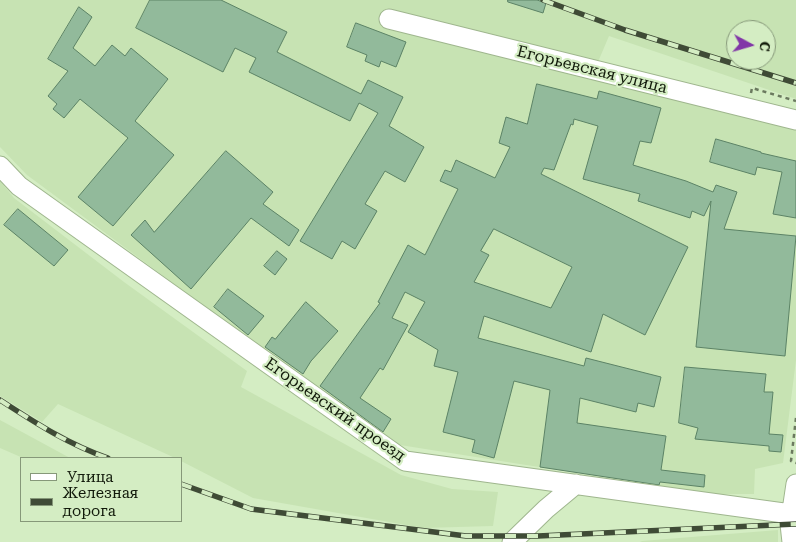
<!DOCTYPE html>
<meta charset="utf-8">
<style>
body{margin:0}
#map{position:relative;width:796px;height:542px;overflow:hidden;background:#d4edc3;font-family:"Roboto Serif",serif}
canvas{display:block}
.legend{position:absolute;left:20px;top:457px;width:162px;height:65px;box-sizing:border-box;background:#d4edc3;border:1px solid #869879;margin:0;padding:6px 9px;list-style:none;font-size:15px;color:#11190a}
.legend li{display:flex;align-items:center;gap:10px;height:25px}
.legend b{width:25px;border:1px solid #869879}
.north{position:absolute;left:726px;top:20px;width:50px;height:50px;box-sizing:border-box;background:#d4edc3;border:1px solid #869879;border-radius:50%;rotate:96deg;font-size:14px;font-weight:700;line-height:20px;text-align:center;color:#11190a}
.north::after{content:'';display:block;margin:auto;width:18px;height:22px;background:#8136a7;clip-path:polygon(50% 0,100% 100%,50% 72%,0 100%)}
</style>
<div id="map">
<canvas width="796" height="542"></canvas>
<ul class="legend">
<li><b style="height:6px;background:#fff"></b>Улица</li>
<li><b style="height:6px;background:#3f4b36"></b>Железная дорога</li>
</ul>
<div class="north">С</div>
</div>
<script>
const ctx = document.querySelector('canvas').getContext('2d');
ctx.lineJoin = 'round';
function fill(path, color) { ctx.fillStyle = color; ctx.fill(path, 'evenodd'); }
function stroke(path, color, width, dash) { ctx.strokeStyle = color; ctx.lineWidth = width; ctx.lineCap = dash ? 'butt' : 'round'; ctx.setLineDash(dash || []); ctx.stroke(path); }
function write(font, color, halo, rows, align = 'center') {
  ctx.font = font + ' "Roboto Serif",serif'; ctx.lineWidth = 4.5; ctx.setLineDash([]); ctx.textBaseline = 'middle'; ctx.strokeStyle = halo; ctx.fillStyle = color; for (const [text, x, y, turn = 0] of rows) {
    ctx.save(); ctx.translate(x, y); ctx.rotate((+turn || 0) * Math.PI / 180); ctx.textAlign = isNaN(turn) ? turn : align; if (halo) ctx.strokeText(text, 0, 0); ctx.fillText(text, 0, 0); ctx.restore();
  }
}
fill(new Path2D(`
 M0,0H796V99L609,36L592,76L796,129V360L783,463L755,469L754,494H709L400,445L316,389L27,175L0,147ZM736,30H766V60H736Z
 M0,181L14,198L124,282L247,371L241,387L401,475L452,489L498,492L493,526L423,528L253,498L181,461V458H175L58,404L42,422L0,396Z
 M0,420L70,458H23L0,448Z
 M778,530V542H640L642,541Z`), '#c7e3b3');
const building = new Path2D(`
 M150,0H221L287,32L277,52L361,94L368,80L403,97L389,126L424,147L405,182L385,171L365,204L377,211L355,249L342,241L332,259L300,241L378,113L359,103L350,121L249,72L256,58L235,48L223,72L136,28Z
 M508,0H537L546,3L543,13L508,2Z
 M79,7L92,17L73,48L95,66L112,45L125,56L131,48L168,79L135,121L174,155L113,226L78,197L128,138L80,99L64,118L53,109L57,104L48,96L68,71L48,59Z
 M356,23L406,42L396,67L381,61L379,67L365,61L367,55L347,47Z
 M537,84L597,99L599,91L661,108L651,143L640,141L633,165L686,181L713,192L716,185L737,192L724,229L796,236L785,356L696,347L711,201L704,216L692,211L690,218L638,201L640,194L583,179L598,126L574,119L573,125L571,124L554,170L544,168L541,174L688,247L645,335L603,314L591,352L484,316L478,338L584,366L586,358L661,377L654,407L638,403L636,412L580,398L577,423L666,436L661,470L705,475L704,487L660,482L659,485L540,467L550,390L514,381L494,458L472,452L475,440L443,432L458,372L434,366L438,350L408,332L425,302L405,292L392,318L408,325L383,370L380,368L360,398L391,419L383,432L320,386L380,303L378,302L408,245L425,255L458,189L440,181L445,170L451,172L456,160L495,178L510,147L499,143L506,117L527,124ZM494,229L572,267L551,308L474,282L489,255L481,251Z
 M716,139L761,152V153L796,161V218L773,214L782,172L757,167L755,175L710,162Z
 M226,151L273,192L263,204L299,230L289,246L251,218L191,289L131,235L145,220L154,232Z
 M18,209L68,250L54,266L4,225Z
 M277,251L287,259L275,275L264,266Z
 M228,289L264,316L248,335L214,307Z
 M306,302L338,331L311,361L303,374L265,347L272,337L275,339Z
 M685,367L766,374L764,392H773L769,434L783,435L781,452L769,451V446L695,439L698,428L679,423Z`);
fill(building, '#92ba9b');
stroke(building, '#5c8366', 1);
const minor = new Path2D(`
 M389,19L796,120
 M0,166L19,186L405,461L791,514
 M512,542L546,509L576,484
 M792,542L790,524L796,484`);
stroke(minor, '#9fb68e', 21);
stroke(new Path2D(`
 M751,93L752,88L796,101
 M796,418L791,461L796,463`), '#6b7a5f', 2.5, [4, 4]);
stroke(minor, '#fff', 19);
const rail = new Path2D(`
 M543,0L625,30L796,83
 M0,400C34,422 69,445 108,458
 M181,484L251,509L466,536H538L796,524`);
stroke(rail, '#3f4b36', 5.5);
stroke(rail, '#d4edc3', 4, [11]);
write('16px', '#11190a', '#d4edc3', [
 ["Егорьевская улица",592,70,14],
 ["Егорьевский проезд",335,410,35]
]);
</script>
